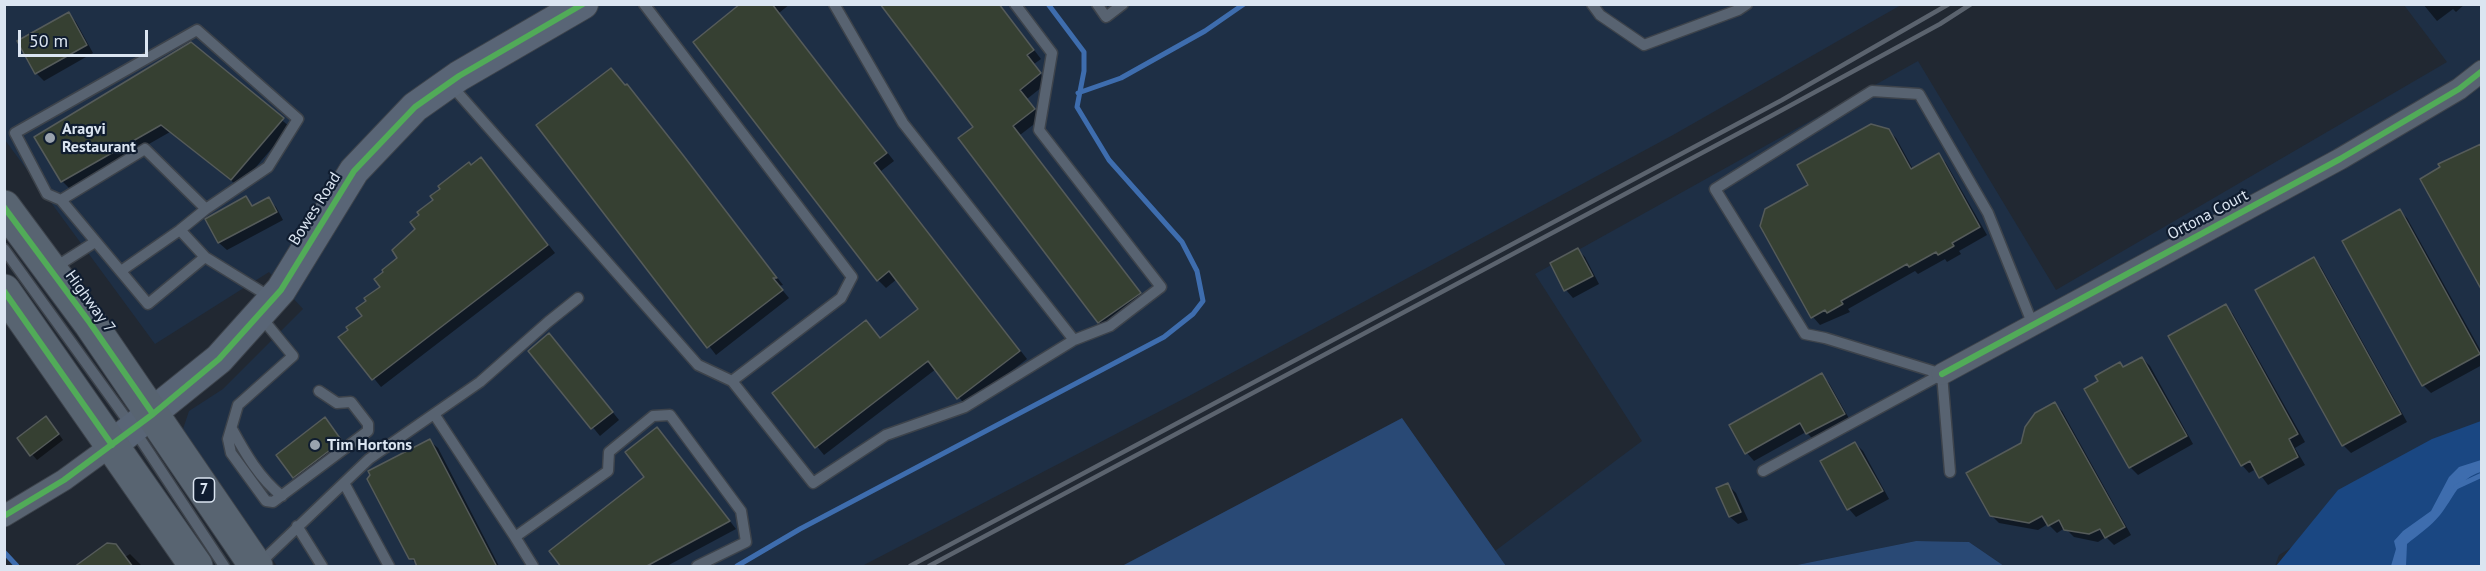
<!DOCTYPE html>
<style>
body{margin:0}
#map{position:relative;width:2486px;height:571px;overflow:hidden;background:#212832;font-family:"PT Sans",sans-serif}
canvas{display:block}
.frame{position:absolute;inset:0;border:6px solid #dbe5f1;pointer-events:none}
.scale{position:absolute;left:18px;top:30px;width:130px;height:27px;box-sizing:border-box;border:3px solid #dbe5f1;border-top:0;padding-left:8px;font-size:18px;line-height:21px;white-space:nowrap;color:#dbe5f1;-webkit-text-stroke:4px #101d30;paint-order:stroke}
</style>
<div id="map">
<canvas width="2486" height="571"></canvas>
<div class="frame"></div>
<div class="scale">50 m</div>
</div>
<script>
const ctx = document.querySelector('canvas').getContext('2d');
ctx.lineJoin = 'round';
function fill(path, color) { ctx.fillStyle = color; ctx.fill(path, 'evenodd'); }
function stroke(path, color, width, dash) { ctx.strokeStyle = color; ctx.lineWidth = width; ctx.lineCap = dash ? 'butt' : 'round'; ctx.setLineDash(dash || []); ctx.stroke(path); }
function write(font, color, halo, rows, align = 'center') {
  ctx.font = font + ' "PT Sans",sans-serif'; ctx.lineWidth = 4.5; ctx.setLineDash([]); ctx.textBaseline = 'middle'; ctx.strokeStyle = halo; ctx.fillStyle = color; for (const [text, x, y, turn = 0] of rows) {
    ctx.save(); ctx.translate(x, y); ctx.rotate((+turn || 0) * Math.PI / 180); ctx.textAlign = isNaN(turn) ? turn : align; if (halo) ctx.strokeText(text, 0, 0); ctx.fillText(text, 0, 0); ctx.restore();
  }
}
fill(new Path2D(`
 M4,5H1901L1673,135L1189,396L862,566H277L183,429L189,411L223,389L303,309L269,272L155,344L5,140Z
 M2404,5H2481V429L2279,555L2275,566H2004L1969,542L1916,541L1792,566H1506L1495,551L1642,441L1535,274L1918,61L2056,290L2447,62Z`), '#1e2f45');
fill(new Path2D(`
 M1402,418L1506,566H1122Z
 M1916,541L1969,542L2004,566H1792Z`), '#294975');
fill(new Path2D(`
 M2481,421V566H2276L2338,490L2432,439Z`), '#1a4782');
fill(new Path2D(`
 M2481,460V472C2459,478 2453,499 2440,515C2431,526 2418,535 2407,544L2406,566H2391L2396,549L2394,541L2403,531L2431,511L2449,477L2459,467Z`), '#3e6dae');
fill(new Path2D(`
 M743,4H790L779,13L894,161L881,171L1027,359L966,406L936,369L824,455L774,393L866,322L881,339L920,309L897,279L886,288L878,280Z
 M999,4L1041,59L1034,64L1047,83L1027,99L1042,118L1020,135L1147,302L1107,329L1099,322L975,127Z
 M2423,4H2465L2456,12L2453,9L2437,21Z
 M69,14L76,22L93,53L44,81L36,73Z
 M191,44L290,127L239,187L170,132L70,189L62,181Z
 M627,86L783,285L779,286L789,298L716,355L538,126Z
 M1888,130L1896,138L1913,169L1939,155L1946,163L1987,235L1959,251L1961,254L1947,262L1945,259L1918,274L1915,271L1848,309L1850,312L1820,325L1813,317L1810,185Z
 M2478,147L2482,151V286L2422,179Z
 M471,167H488L555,253L381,387L340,337L364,316L417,229Z
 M246,198L254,207L268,199L276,207L283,220L227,250L219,243L207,220Z
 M2400,211L2407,218L2482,353V365L2431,393L2423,385L2344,241Z
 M1578,250L1585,257L1599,284L1573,298L1566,290L1552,263Z
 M2314,259L2321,267L2407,422L2351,453L2343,445Z
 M2226,306L2233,314L2305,442L2295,448L2305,465L2268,485L2256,469L2249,473L2242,465Z
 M557,343L619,420L600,436L530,351Z
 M2142,358L2150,366L2193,444L2138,475L2130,467L2124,368Z
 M1821,375L1829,383L1851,422L1815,441L1806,432L1754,461L1747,453Z
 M2054,404L2062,411L2131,535L2114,545L2106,537L2098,542L2074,537L2065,528L2057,533L2048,524L2038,530L1999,523L1991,515L2022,444Z
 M325,419L349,449L302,485L294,477Z
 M51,423L63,440L37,460L19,439Z
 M665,437L736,529L667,566H563L647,477Z
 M430,441L438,448L499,566H419L410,558L371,475Z
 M1855,443L1863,451L1889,499L1856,517L1849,509L1822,462Z
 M1728,485L1736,493L1748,520L1738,524L1730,517L1718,489Z
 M130,554L142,566H83L125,557Z`), '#0007');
stroke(new Path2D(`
 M1078,93L1121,78L1205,31L1244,4
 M2456,487L2482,475
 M4,552L17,566
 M737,566L800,529L1164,337L1193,314L1203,301L1197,271L1182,242L1109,160L1077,107L1084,71V52L1048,4`), '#3e6dae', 5);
const building = new Path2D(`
 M740,4H772L887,153L874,163L1020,351L957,399L928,361L815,448L772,393L866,320L880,338L918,309L889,271L877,281L693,42Z
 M880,4H999L1034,50L1027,55L1041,73L1020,90L1035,109L1013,126L1141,293L1098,323L958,138L973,127Z
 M69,12L87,45L35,74L17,41Z
 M191,42L284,118L231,180L161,125L61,182L34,137Z
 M611,68L625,85L627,84L683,155L777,278H773L783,290L707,348L536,125Z
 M1871,124L1889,129L1911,169L1939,153L1980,227L1952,243L1954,246L1938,255L1936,252L1909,267L1907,264L1841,301L1843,304L1827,313L1825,310L1811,318L1760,226L1765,209L1808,185L1797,165Z
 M2481,144V289L2420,179L2440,167L2438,164Z
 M481,157L548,245L372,380L338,337L348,330L346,327L362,316L356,308L366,301L364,298L380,287L374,279L383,272L382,270L397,258L392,250L415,229L410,222L419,215L417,212L433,200L430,196L440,189L438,186L469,162L471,165Z
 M246,196L252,206L269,197L277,212L218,243L205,219Z
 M2400,209L2480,354L2422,386L2342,241Z
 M1578,248L1593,276L1564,291L1550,263Z
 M2314,257L2401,414L2342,446L2255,290Z
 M2226,304L2298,434L2289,439L2298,457L2259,478L2250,461L2241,466L2168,336Z
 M549,333L613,412L591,429L528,351Z
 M2142,357L2187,436L2129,468L2084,389L2098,381L2095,376L2120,362L2123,367Z
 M1822,373L1845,414L1806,434L1800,423L1745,454L1729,425Z
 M2055,402L2125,527L2105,538L2100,529L2089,534L2064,530L2059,520L2048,526L2042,516L2029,523L1990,516L1966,473L2021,443L2025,427L2035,413Z
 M46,416L59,434L30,456L17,438Z
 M325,417L342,441L293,478L276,455Z
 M657,427L730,521L645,567H561L549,551L644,477L625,452Z
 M430,439L497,567H417L414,559H409L367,479L370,475L368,471Z
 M1855,442L1883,491L1847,510L1820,461Z
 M1728,483L1741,512L1729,517L1716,488Z
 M107,543L116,544L133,567H74Z`);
fill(building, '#364032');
stroke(building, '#555b5a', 1.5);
const lane = new Path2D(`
 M1015,4L1052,53L1039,130L1161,287L1110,326L1074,340
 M1097,4L1106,17L1123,4
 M1592,4L1600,15L1644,45L1738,10L1747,4
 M451,85L698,365L732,381L841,298L852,277L644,4
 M61,200L47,194L15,133L197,30L298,119L268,167L206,209
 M4,249L133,428L224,566
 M205,257L148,304L61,200L145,149L206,209L180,230L205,257L270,297
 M54,268L95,242
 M121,271L180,230
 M261,317L293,356L238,405L228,439L231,453L266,501L273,502L368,431V424L351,402L337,403L319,391
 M1942,374L1825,338L1805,334L1715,189L1872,91L1919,94L1988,213L2033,325
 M1942,374L1950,472
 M732,381L813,483L886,435L965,407L1074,340L903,123L834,4
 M434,414L515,537
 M232,429C245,453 260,479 282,496
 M1763,471L1942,374
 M344,483L389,566
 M297,526L322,566
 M259,564L369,459L480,382L548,322L578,298
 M533,566L515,537L608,471L609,452L653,416L670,415L741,511L746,542L697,566`);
const street = new Path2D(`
 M1942,374L2340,159L2459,89L2482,71
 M4,516L64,480L112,445`);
const secondary = new Path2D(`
 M112,445L219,359L281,290L354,171L415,107L459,76L583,4`);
const primary = new Path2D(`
 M4,207L90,323L256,566
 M4,291L196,566`);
stroke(lane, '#3d434b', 13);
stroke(street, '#3d434b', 23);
stroke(secondary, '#3d434b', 32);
stroke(primary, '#3d434b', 35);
stroke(lane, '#586371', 10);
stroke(street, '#586371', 21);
stroke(secondary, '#596576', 30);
stroke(primary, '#586471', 33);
stroke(new Path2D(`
 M910,566L1782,100L1949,4
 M929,566L1771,116L1940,24L1971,4`), '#5b636e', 4.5);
stroke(new Path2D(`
 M4,207L90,323L153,414
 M4,291L112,445
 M1942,374L2340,159L2459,89L2482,71
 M4,516L64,480L153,414L219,359L281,290L354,171L415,107L459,76L583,4`), '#51ab58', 6);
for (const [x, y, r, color] of [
 [50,138,6,"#9aa3ae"],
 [315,445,6,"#9aa3ae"]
]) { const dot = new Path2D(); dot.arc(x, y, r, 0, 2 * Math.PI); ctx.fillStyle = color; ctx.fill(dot); stroke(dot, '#101d30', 2); }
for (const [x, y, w] of [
 [204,490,21]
]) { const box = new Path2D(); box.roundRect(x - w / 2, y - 12, w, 24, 4.5); ctx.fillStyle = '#101d30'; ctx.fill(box); stroke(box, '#dbe5f1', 1.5); }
write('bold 15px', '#dbe5f1', null, [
 ["7",204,490]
]);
write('bold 16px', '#dbe5f1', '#101d30', [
 ["Aragvi",62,129],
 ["Restaurant",62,147],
 ["Tim Hortons",327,445]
], 'left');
write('16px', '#dbe5f1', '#101d30', [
 ["Bowes Road",315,209,-58],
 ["Ortona Court",2208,215,-28],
 ["Highway 7",90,302,54]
]);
</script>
